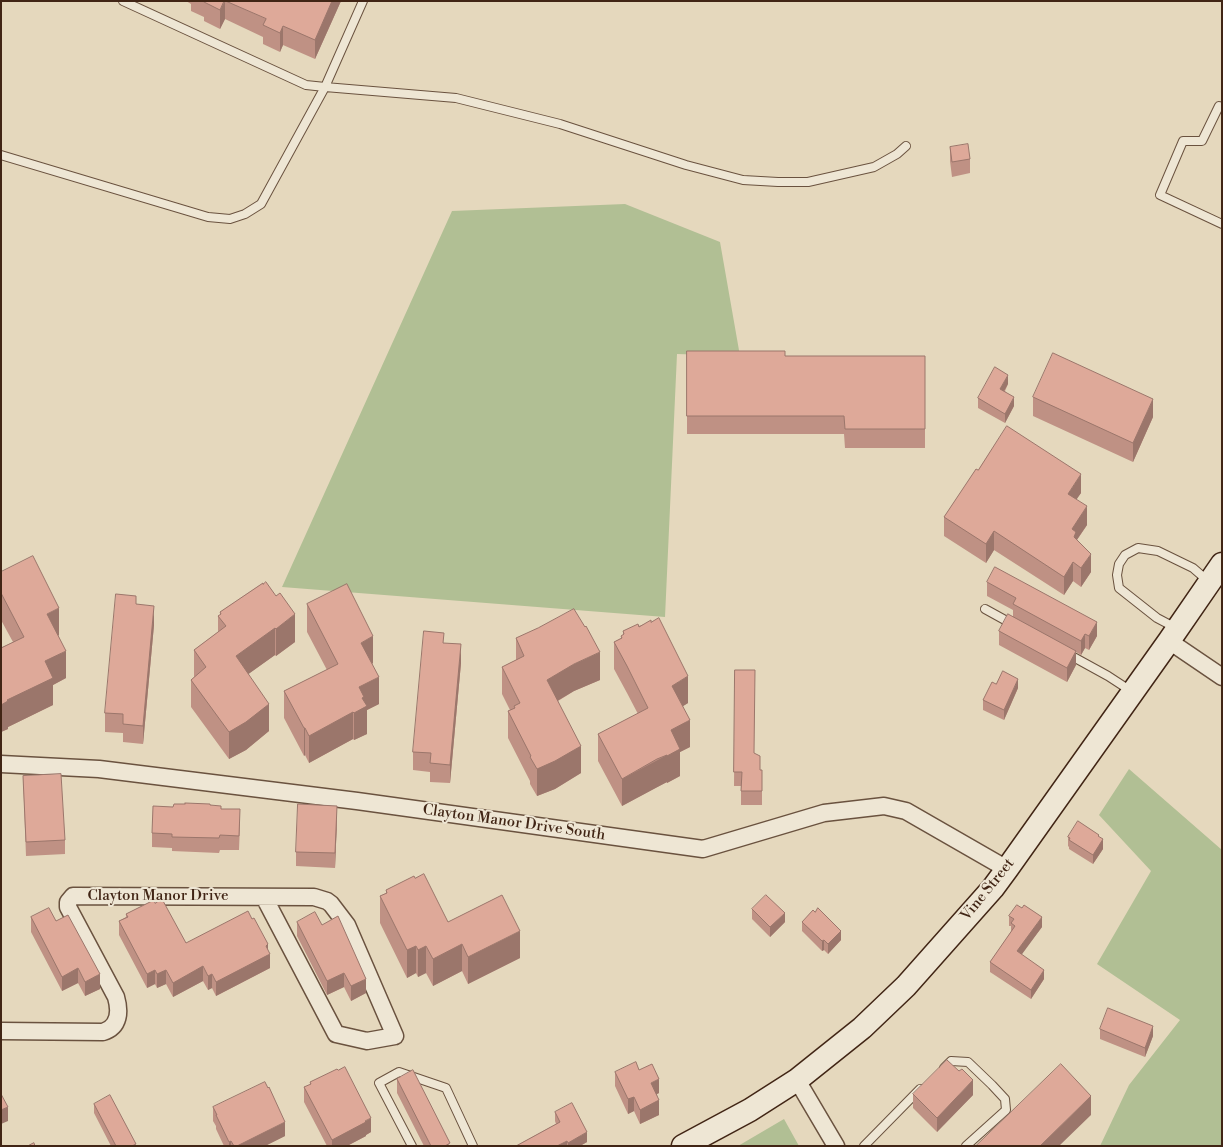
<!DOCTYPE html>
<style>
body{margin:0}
#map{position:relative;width:1223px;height:1147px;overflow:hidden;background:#e5d8bd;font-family:"Libre Bodoni",serif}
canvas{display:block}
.frame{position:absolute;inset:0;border:2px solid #412515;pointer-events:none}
</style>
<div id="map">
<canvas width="1223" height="1147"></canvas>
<div class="frame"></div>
</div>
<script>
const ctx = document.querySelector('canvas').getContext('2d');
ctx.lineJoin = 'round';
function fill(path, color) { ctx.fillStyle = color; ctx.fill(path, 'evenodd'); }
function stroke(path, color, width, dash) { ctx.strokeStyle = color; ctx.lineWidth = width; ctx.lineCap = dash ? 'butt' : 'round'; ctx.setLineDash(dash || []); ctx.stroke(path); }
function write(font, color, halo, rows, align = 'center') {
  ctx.font = font + ' "Libre Bodoni",serif'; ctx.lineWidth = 4; ctx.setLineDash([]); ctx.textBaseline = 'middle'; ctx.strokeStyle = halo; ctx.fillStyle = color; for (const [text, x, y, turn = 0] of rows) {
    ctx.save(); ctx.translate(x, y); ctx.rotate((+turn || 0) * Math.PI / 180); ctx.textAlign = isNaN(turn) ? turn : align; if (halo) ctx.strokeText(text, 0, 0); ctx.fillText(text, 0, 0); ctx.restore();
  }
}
fill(new Path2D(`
 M625,204L720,242L740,356L677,354L665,617L282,587L452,211Z
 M1129,769L1222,850V1146H1100L1129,1085L1180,1020L1097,964L1151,871L1099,815Z
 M784,1119L799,1146H738Z`), '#b1bf94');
const lane = new Path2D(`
 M123,1L306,85L325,87L363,1
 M1222,107L1219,106L1202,141H1183L1160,195L1222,224
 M1,155L208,217L230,219L245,214L261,204L325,87L456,98L560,124L686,165L743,180L778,182H808L874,167L897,154L906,146
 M985,609L1014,625
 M1176,628L1157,618L1119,588L1117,575L1119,564L1125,555L1138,548L1158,551L1193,568L1208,581
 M1068,654L1108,676L1131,691
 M944,1068L951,1061L968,1062L992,1085L1005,1099L1006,1110L966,1146
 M412,1146L379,1083L399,1072L446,1088L473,1146
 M864,1146L920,1089`);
const street = new Path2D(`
 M1169,641L1222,677
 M1,764L99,769L357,801L703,849L824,813L884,806L906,811L1007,869
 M1,1031L103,1032C120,1027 120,1011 116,997L68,907V902L73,896L314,897L327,901L331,904L347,925L395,1036L367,1041L336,1034L264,897
 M797,1080L836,1146`);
const secondary = new Path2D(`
 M683,1146L750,1110L797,1080L862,1028L906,986L993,888L1007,869L1169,641L1222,564`);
stroke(lane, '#6a523f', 10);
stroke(street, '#6a523f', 19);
stroke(secondary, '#412515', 25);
stroke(lane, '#eee6d4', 8);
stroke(street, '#eee6d4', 16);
stroke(secondary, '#eee6d4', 22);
fill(new Path2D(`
 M186,1H341L315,59L283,45L280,52L263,44V37L225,19L220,29L204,21V17L191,11V4Z
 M950,147L970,159V173L952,177L950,161Z
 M687,351L785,356H925V448H845L844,434H687Z
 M1008,384L1005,391L1014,406L1005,423L978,408V398Z
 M1033,397L1153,417L1133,462L1033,416Z
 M978,470L1081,493L1076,499L1087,525L1077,540L1091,572L1081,587L1073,581L1064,595L994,550L986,563L944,536V517Z
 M1,572L59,635L58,636L66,678L53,685V705L8,727V729L1,732V648L13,642L1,620Z
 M987,582L1097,636L1089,650L1085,648L1081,655L1076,652V665L1067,682L999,645V631L1013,617V610L987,596Z
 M263,583L295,642L276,656L275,655L248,674L269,731L246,750L229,759L191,707V680L194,677V650L218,632V616L220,615V612Z
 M136,604L154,625L143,744L123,742V733L105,732V713Z
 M307,604L373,663L372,664L379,704L367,710V734L354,740L353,739L309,763L305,755L304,756L284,718V691L327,670L307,632Z
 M651,622L688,703L683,706L690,747L680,752V776L667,783V782L657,787L622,806L598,761V734L638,714L627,693L614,669V642L621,638V636L623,635V631Z
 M516,638L600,680L574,691L558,701L581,773L555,789L537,796L530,784V781L508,738V711L510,710L502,694V667L516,660Z
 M444,643L461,663L450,783L430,782V772L413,770V752Z
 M735,670L754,753L760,770H762V805H741V786H734Z
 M1018,688L1004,720L983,710V700Z
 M23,776L65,840V854L26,856Z
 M210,805L221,809L240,824L239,850H220L219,853L172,851V848L152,847V833L173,807Z
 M337,820L335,868L296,866V852Z
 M1068,837H1099L1103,849L1093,864L1069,849V847L1068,846Z
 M386,890L448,922L520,958L468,984L462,971L433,986L426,973L418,977L416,973L407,978L380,923V896L386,893Z
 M155,903L186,943L268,951L270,968L216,996L212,988L208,990L203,981L173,997L166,984L157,988L155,984L147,988L119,935V921L126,917V914Z
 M752,909L785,922L770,937L752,919Z
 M1009,916L1042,927L1021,954L1044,979L1031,999L990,972V962L1011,932V926H1009Z
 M31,917L56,921L100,989L85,996L78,983L62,991L31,932Z
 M297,922L322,925L366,993L351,1001L344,987L327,995L297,936Z
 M802,922L841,940L828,954L824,950L822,951L802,931Z
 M1100,1029L1153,1036L1145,1057L1100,1039Z
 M639,1070L659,1093L657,1094L659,1115L640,1124L634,1111L628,1114L615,1086V1072Z
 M397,1079L450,1146H424L397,1093Z
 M310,1082L371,1132L366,1135V1136L347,1146H327L304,1102V1087L310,1085Z
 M913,1094L973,1095L937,1132L913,1108Z
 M94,1104L136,1146H111L94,1113Z
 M213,1107L285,1136L265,1146H224L216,1129V1126L213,1121Z
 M555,1112L587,1142L580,1146H516L556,1124L555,1121Z`), '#bf9184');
fill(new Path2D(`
 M225,1V19L220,29V10Z
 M332,1H341L315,59V40Z
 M283,26V45L280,52V33Z
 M1008,375V384L1000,398V389Z
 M1014,397V406L1005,423V414Z
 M1153,399V417L1133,462V443Z
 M1081,474V493L1068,512V494Z
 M1087,506V525L1076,541V551L1072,529Z
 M994,531V550L986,563V544Z
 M1091,554V572L1081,587V568Z
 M1073,562V581L1064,595V577Z
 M154,606V625L143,744V726Z
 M59,608V635L47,641V614Z
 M295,614V642L276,656V629Z
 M1097,622V636L1089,650V636Z
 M275,628V655L236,683V656Z
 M1085,634V648L1081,655V641Z
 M373,636V663L361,670V643Z
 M461,644V663L450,783V765Z
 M66,651V678L53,685V705L8,727V729L1,732V705L7,700L45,661Z
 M1076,651V665L1067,682V668Z
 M600,652V680L574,691L547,707V680L574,664Z
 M688,676V703L672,713V686Z
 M379,677V704L367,710V734L354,740V713L359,687Z
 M1018,679V688L1004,720V710Z
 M269,704V731L246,750L229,759V732Z
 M353,712V739L309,763V736Z
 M690,720V747L680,752V776L667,783V756L671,730Z
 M304,728H305V755L304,756Z
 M581,746V773L555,789L537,796V769Z
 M667,755V782L622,806V779Z
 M337,806V820L335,868V853Z
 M1103,839V849L1093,864V855Z
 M785,913V922L770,937V927Z
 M1042,917V927L1017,961V951Z
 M520,931V958L468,984V957Z
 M841,931V940L828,954V944Z
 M824,940V950L822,951V941Z
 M1,943H2V970H1Z
 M268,944V955L270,954V968L216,996V982Z
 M462,944V971L433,986V959Z
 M416,946V973L407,978V950Z
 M426,946V973L418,977V950Z
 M203,966V981L173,997V983Z
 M78,968V983L62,991V977Z
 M155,970V984L147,988V974Z
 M166,970V984L157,988V974Z
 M1044,970V979L1031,999V990Z
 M344,973V987L327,995V981Z
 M100,974V989L85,996V982Z
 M212,974V988L208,990V976Z
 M366,979V993L351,1001V986Z
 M1153,1026V1036L1145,1057V1048Z
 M659,1079V1093L651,1097V1083Z
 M973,1080V1095L937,1132V1118Z
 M1091,1096V1115L1059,1146H1040Z
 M634,1097V1111L628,1114V1099Z
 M659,1100V1115L640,1124V1110Z
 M8,1107V1121L1,1124V1110Z
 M371,1118V1132L366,1135V1136L347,1146H332V1140Z
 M285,1122V1136L265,1146H237Z
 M587,1132V1142L580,1146H568V1143Z
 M231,1141V1146H229V1142Z
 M567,1141V1146H557Z`), '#9b766b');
const building = new Path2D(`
 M204,1H224L220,10L204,2Z
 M226,1H332L315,40L283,26L280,33L263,25L266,19Z
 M968,144L970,159L952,162L950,147Z
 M687,351H785V356H925V429H845L844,416H687Z
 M1053,353L1153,399L1133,443L1033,397Z
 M995,367L1008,375L1000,389L1014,397L1005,414L978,398Z
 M1007,426L1081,474L1068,494L1087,506L1072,529L1076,532L1074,537L1091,554L1081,568L1073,562L1064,577L994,531L986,544L944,517L976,469L978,470Z
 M33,556L59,608L47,614L66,651L45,661L53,678L7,700L8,701L1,705V648L24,637L1,593V572Z
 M995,567L1097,622L1089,636L1085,634L1081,641L1013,604L1016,598L987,582Z
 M266,582L276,596L280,593L295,614L276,629L275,628L236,656L269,704L246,722L229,732L191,680L206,667L194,650L226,626L218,616L221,614L220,612L263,583V584Z
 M347,584L373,636L361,643L379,677L359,687L364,697L362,698L367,706L354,713L353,712L309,736L305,728H304L284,691L338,664L307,604Z
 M116,594L136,596V604L154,606L143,726L123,724V714L105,713Z
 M574,609L585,627L586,626L600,652L574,664L547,680L581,746L555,761L537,769L530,757L531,756L508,711L515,708L514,706L520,703L502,667L524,656L516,638L538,628Z
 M1008,614L1076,651L1067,668L999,631Z
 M659,618L688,676L672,686L690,720L671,730L680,749L667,756V755L657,759L622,779L598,734L648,708L627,666L614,642L622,638L621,636L624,634L623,631L638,624L639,627L651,620V622Z
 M424,631L444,633L443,643L461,644L450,765L430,763L431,753L413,752Z
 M735,670H755L754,753L760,756V770H762V791H741L742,772H734Z
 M1003,671L1018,679L1004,710L983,700L992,682L996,684Z
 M61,774L65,840L26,842L23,776Z
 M185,803L210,804V805L221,806V809H240L239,836L220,835L219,838L172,837V834L152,833L153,806L173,807L174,804H185Z
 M298,804L337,806L335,853L296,852Z
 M1078,821L1099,835L1098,836L1103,839L1093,855L1069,840L1070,838L1068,837Z
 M424,874L448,922L502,895L520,931L468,957L462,944L433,959L426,946L418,950L416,946L407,950L380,896L387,893L386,890L414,876L415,878Z
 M766,895L785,913L770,927L752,909Z
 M162,899L186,943L248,911L252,919L254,918L268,944L266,946L270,954L216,982L212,974L208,976L203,966L173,983L166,970L157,974L155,970L147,974L119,921L128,917L126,914L154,900L155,903Z
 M1017,905L1022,908L1024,905L1042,917L1017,951L1044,970L1031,990L990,962L1015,926L1011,923L1014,919L1009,916Z
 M49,908L56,921L68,915L100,974L85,982L78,968L62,977L31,917Z
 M818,908L841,931L828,944L824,940L822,941L802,922L813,910L815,912Z
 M315,912L322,925L338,916L366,979L351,986L344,973L327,981L297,922Z
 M1108,1008L1153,1026L1145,1048L1100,1029Z
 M947,1060L959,1071L962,1069L973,1080L937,1118L913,1094Z
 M636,1062L639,1070L652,1064L659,1079L651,1083L659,1100L640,1110L634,1097L628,1099L615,1072Z
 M1061,1064L1091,1096L1040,1146H976Z
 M345,1067L371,1118L365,1121L366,1122L332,1140L304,1087L311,1084L310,1082L337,1069L338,1070Z
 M413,1070L450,1143L445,1146H431L397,1079Z
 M265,1082L268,1088L269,1087L285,1122L237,1146H234L231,1141L229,1142L216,1115H217L213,1107Z
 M1,1094L8,1107L1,1110Z
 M110,1095L136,1144L132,1146H116L94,1104Z
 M572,1103L587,1132L568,1143L567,1141L557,1146H516L560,1122L555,1112Z
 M34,1143L35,1146H28Z`);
fill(building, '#dea999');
stroke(building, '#9b766b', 1);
write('15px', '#412515', '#eee6d4', [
 ["Clayton Manor Drive South",514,823,8],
 ["Vine Street",988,890,-51],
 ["Clayton Manor Drive",158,896]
]);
</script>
